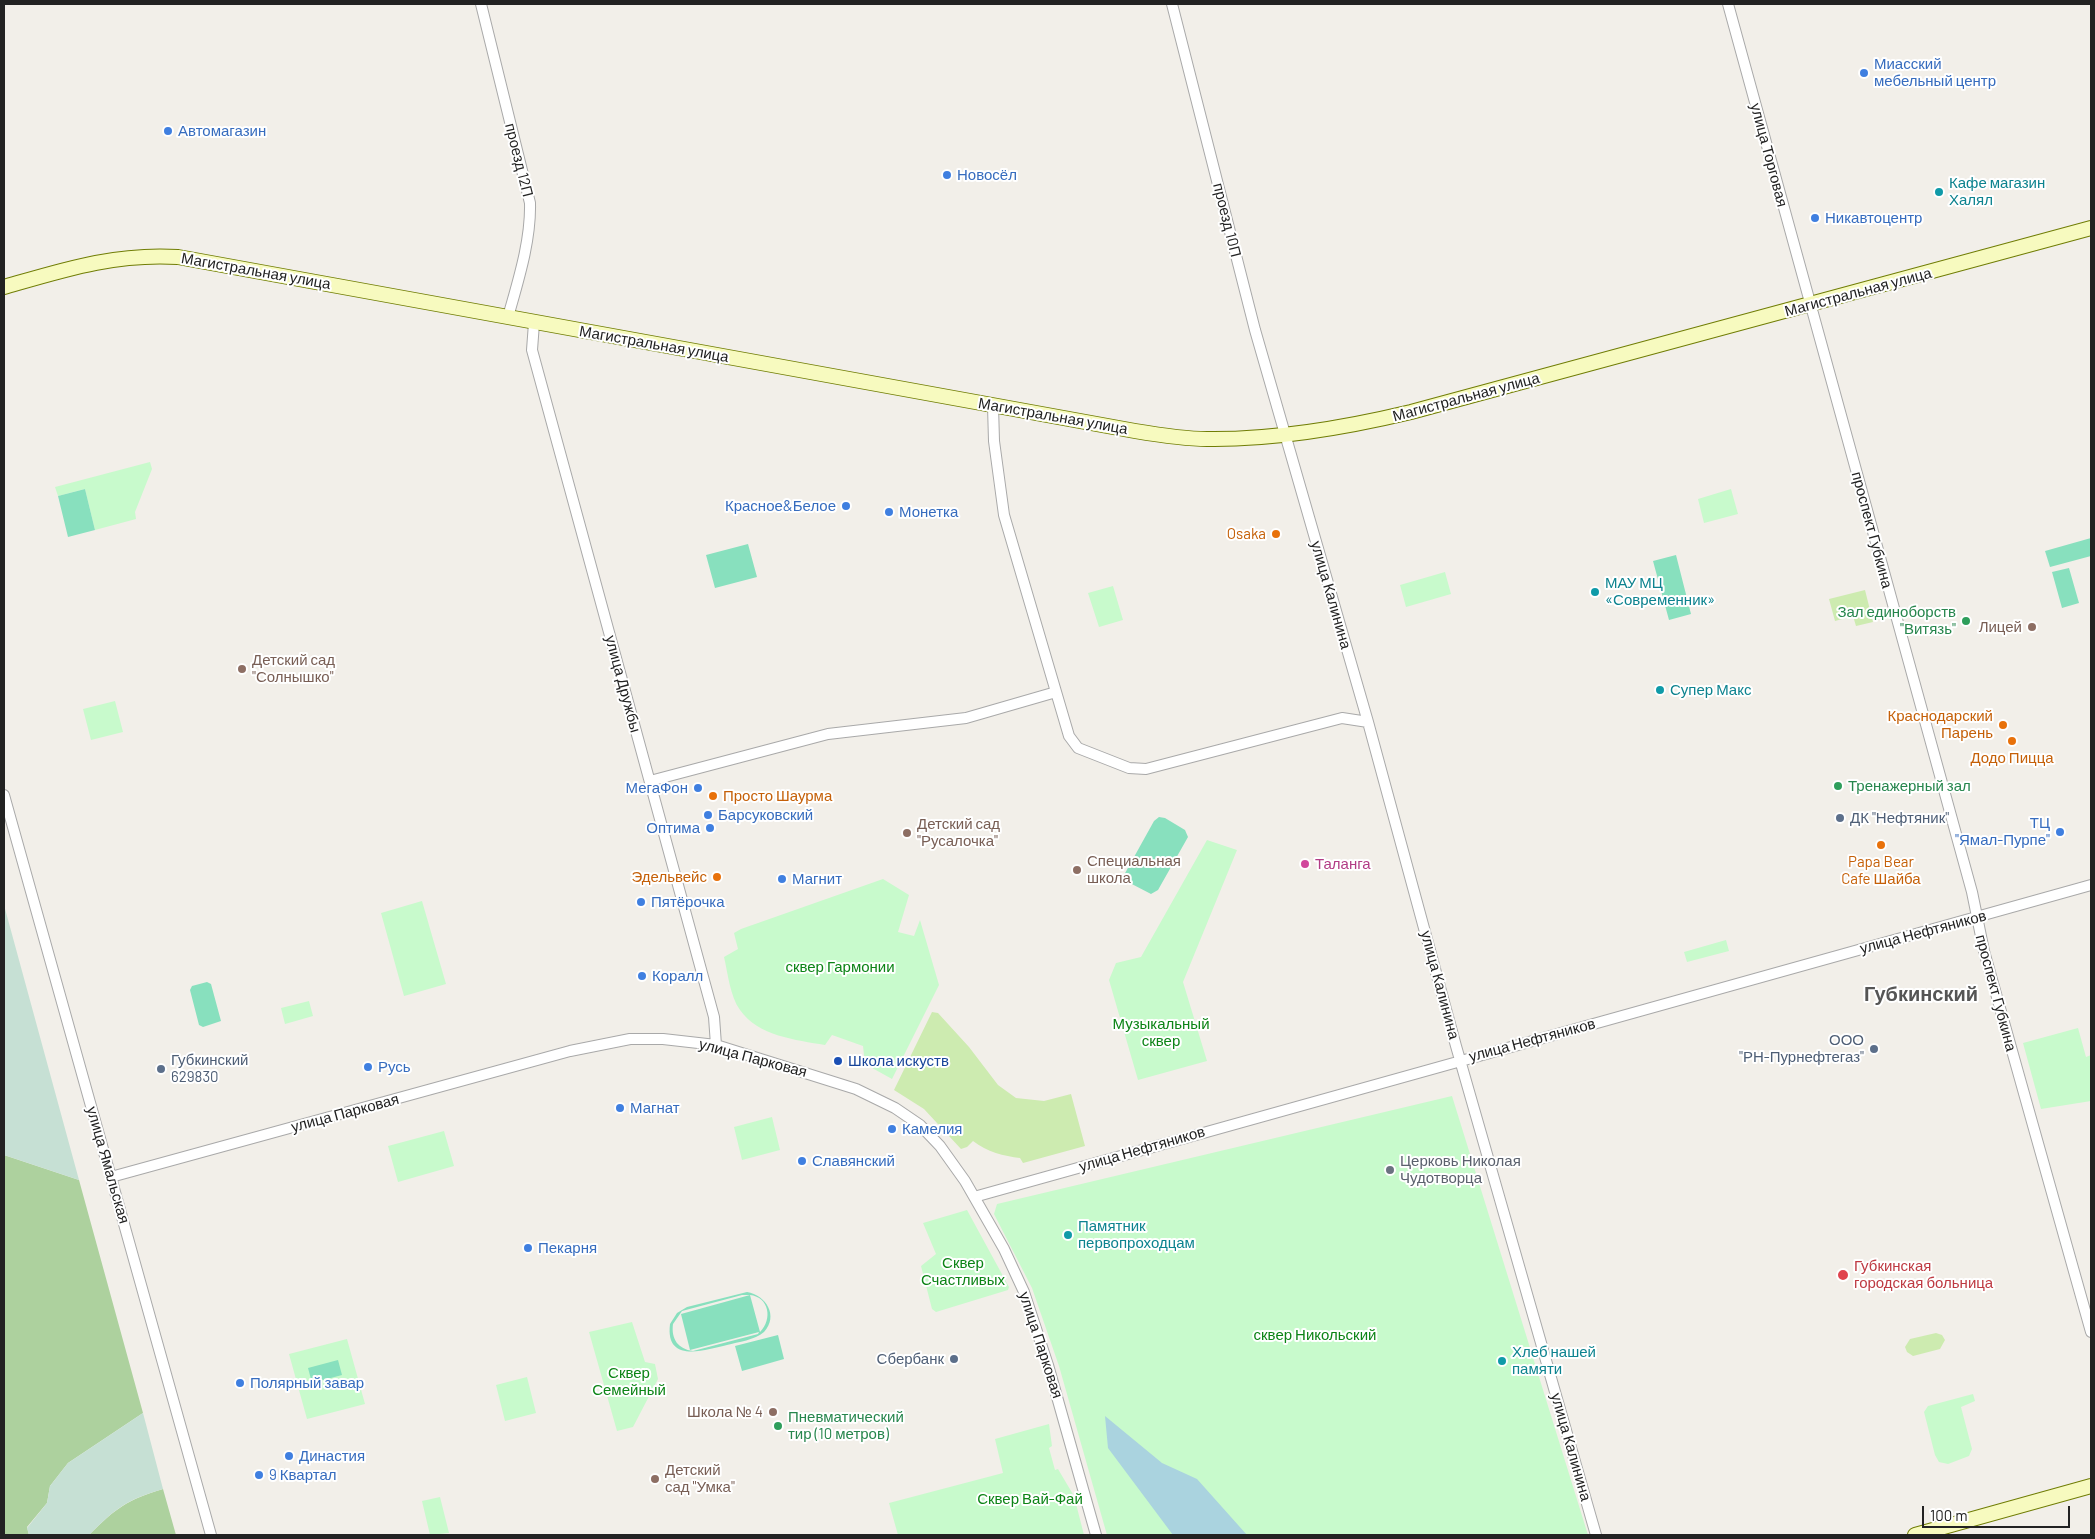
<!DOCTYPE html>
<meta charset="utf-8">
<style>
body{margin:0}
#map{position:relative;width:2095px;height:1539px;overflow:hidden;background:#f2efe9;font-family:Barlow,sans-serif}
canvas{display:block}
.frame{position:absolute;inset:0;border:5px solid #222;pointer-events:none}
.scale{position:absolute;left:1922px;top:1506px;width:148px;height:22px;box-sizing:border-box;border:2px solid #222;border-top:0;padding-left:6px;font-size:15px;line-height:18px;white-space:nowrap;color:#222;-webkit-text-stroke:4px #fff;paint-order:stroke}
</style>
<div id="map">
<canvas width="2095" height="1539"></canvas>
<div class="frame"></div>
<div class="scale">100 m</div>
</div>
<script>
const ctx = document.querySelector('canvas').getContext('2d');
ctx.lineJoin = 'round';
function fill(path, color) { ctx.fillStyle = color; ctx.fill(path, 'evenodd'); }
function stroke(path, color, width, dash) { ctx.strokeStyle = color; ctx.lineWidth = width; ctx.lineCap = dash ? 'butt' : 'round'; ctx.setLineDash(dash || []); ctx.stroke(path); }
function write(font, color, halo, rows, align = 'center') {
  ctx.font = font + ' Barlow,sans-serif'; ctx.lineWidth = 4; ctx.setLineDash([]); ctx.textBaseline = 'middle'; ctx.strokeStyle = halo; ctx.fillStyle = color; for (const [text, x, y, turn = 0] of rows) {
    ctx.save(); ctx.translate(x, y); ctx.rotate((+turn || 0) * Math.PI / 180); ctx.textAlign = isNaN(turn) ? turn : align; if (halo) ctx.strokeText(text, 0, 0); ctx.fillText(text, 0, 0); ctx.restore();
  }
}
fill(new Path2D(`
 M1865,590L1873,622L1856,626L1853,616L1835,621L1829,599Z
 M932,1012L938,1013L969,1047L998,1085L1016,1098L1044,1101L1071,1094L1085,1146L1023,1163L1020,1158C1004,1156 987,1152 973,1141L967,1147L961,1149L924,1109L894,1090Z
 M1936,1333L1942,1335L1945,1340L1940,1349L1913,1356L1907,1352L1905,1347L1910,1339Z`), '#cdebb0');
fill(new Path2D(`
 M4,1155L79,1180L143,1413L68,1463L50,1486L47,1503L27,1527L29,1535H4Z
 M163,1489L176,1535H89C116,1508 127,1500 163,1489Z`), '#add19e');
fill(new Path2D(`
 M4,905L79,1180L4,1155Z
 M143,1413L163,1489C126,1500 116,1508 89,1535H29L27,1528L47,1503L50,1486L68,1463Z`), '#c6e0d4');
fill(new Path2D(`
 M150,462L152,469L135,512L136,519L95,530L85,489L58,496L55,487Z
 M1731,489L1738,514L1704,523L1698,499Z
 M1445,572L1451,594L1406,607L1400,585Z
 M1113,586L1123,620L1099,627L1088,593Z
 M115,701L123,732L91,740L83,709Z
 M1207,840L1237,850L1183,982L1207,1061L1138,1080L1109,980L1116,963L1141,957Z
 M883,879L909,895L898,932L914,936L920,920L939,985L892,1079L865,1064L863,1046L832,1035L825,1045C796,1040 758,1036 740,1010C730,996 728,974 724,957L738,949L734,933L741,929Z
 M422,901L446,984L404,996L381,913Z
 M1726,940L1729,951L1687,962L1684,952Z
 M309,1001L313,1016L285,1024L281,1008Z
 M2078,1028L2086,1057L2091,1055V1101L2041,1109L2023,1043Z
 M1452,1096L1588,1535H1107L1059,1366L1032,1288L994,1214L997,1204Z
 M772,1117L780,1150L742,1160L734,1127Z
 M444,1131L454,1166L398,1182L388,1146Z
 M967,1210L1009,1287L1008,1290L936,1312L932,1309L921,1266L936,1254L923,1223Z
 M632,1322L645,1362L655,1364L658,1379L633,1427L617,1431L589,1332Z
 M347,1339L365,1404L307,1419L289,1354Z
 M527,1377L536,1413L505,1421L496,1385Z
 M1973,1394L1975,1401L1961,1407L1972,1449L1969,1456L1948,1464L1939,1462L1935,1455L1924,1412L1928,1406Z
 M1049,1424L1052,1446L1049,1448L1055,1470L1058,1469L1074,1496L1084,1535H898L889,1503L1003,1473L995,1439Z
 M440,1497L449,1533L430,1535L422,1501Z`), '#c8facc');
fill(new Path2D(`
 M85,489L95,530L68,537L58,496Z
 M2091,538V556L2050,567L2045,551Z
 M748,544L757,577L715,588L706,555Z
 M1676,555L1691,614L1669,620L1653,561Z
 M2069,568L2079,603L2062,608L2052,572Z
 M1159,817L1165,818L1185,830L1188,837L1158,890L1151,894L1126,881L1124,875L1154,821Z
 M207,982L211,984L221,1021L203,1027L199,1025L190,990L192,986Z
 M747,1292C766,1295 779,1316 764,1332C755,1340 738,1342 727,1345C705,1350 665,1364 670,1324L677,1313L687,1307ZM742,1295H750L681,1314L690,1350L759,1332L758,1334L693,1351C678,1349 671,1339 673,1324L682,1311ZM750,1295C769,1297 773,1319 760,1332Z
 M778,1335L784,1359L742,1371L735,1346Z
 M338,1360L342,1375L312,1383L308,1368Z`), '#88e0be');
fill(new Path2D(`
 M1105,1416L1162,1463L1197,1479L1247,1535H1173L1108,1448Z`), '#aad3df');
const street = new Path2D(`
 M481,4L530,203C531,241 518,281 508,317
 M1172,4L1255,330L1368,722L1456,1046L1596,1535
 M1728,4L1972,892L1984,951L2091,1332
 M534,323L532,350L714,1017L716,1045
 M993,406L994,441L1004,515L1069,736L1078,748L1129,768L1146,769L1342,718L1368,722
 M650,781L828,734L966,718L1056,692
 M4,795L211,1535
 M111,1177L570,1051L630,1039H663L716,1045L856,1089L895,1108L920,1125L940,1146L965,1181L1004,1249L1024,1292L1048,1365L1096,1535
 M974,1197L2091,885`);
const secondary = new Path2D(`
 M4,287C63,270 115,253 178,257L1135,431C1159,435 1183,439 1207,439C1276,440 1344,428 1411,412L2091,228
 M1915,1535L2091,1486`);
stroke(street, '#a9a9a9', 12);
stroke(secondary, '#707d05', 16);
stroke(street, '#fff', 10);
stroke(secondary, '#f7fabf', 14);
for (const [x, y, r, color] of [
 [1864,73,5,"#3f7fe0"],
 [168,131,5,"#3f7fe0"],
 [947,175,5,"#3f7fe0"],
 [1939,192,5,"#0f9aa8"],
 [1815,218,5,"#3f7fe0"],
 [846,506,5,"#3f7fe0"],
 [889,512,5,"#3f7fe0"],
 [1276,534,5,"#e8710a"],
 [1595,592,5,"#0f9aa8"],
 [1966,621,5,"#2e9e5b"],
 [2032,627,5,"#8d6e63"],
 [242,669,5,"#8d6e63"],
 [1660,690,5,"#0f9aa8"],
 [2003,725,5,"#e8710a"],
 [2012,741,5,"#e8710a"],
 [1838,786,5,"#2e9e5b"],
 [698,788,5,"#3f7fe0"],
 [713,796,5,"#e8710a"],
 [708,815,5,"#3f7fe0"],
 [1840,818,5,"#5c6f8a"],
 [710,828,5,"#3f7fe0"],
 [2060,832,5,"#3f7fe0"],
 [907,833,5,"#8d6e63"],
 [1881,845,5,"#e8710a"],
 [1305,864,5,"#d1479c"],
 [1077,870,5,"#8d6e63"],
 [717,877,5,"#e8710a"],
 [782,879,5,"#3f7fe0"],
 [641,902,5,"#3f7fe0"],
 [642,976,5,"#3f7fe0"],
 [1874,1049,5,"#5c6f8a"],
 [838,1061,5,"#1a4fb4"],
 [368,1067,5,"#3f7fe0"],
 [161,1069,5,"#5c6f8a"],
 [620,1108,5,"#3f7fe0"],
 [892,1129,5,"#3f7fe0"],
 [802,1161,5,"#3f7fe0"],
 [1390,1170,5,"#6b7280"],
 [1068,1235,5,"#0f9aa8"],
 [528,1248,5,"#3f7fe0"],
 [1843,1275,6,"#e0444e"],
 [954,1359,5,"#5c6f8a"],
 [1502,1361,5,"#0f9aa8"],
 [240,1383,5,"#3f7fe0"],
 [773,1412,5,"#8d6e63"],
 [778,1426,5,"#2e9e5b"],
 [289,1456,5,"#3f7fe0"],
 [259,1475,5,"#3f7fe0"],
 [655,1479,5,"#8d6e63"]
]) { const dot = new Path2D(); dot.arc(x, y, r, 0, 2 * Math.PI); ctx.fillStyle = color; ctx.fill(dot); stroke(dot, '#fff', 2); }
write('15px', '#366cbe', '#fff', [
 ["Миасский",1874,64],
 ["мебельный центр",1874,81],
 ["Автомагазин",178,131],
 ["Новосёл",957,175],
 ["Никавтоцентр",1825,218],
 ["Красное&Белое",836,506,"right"],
 ["Монетка",899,512],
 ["МегаФон",688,788,"right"],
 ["Барсуковский",718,815],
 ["ТЦ",2050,823,"right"],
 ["\"Ямал-Пурпе\"",2050,840,"right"],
 ["Оптима",700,828,"right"],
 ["Магнит",792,879],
 ["Пятёрочка",651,902],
 ["Коралл",652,976],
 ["Русь",378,1067],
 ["Магнат",630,1108],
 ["Камелия",902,1129],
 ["Славянский",812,1161],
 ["Пекарня",538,1248],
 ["Полярный завар",250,1383],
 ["Династия",299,1456],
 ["9 Квартал",269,1475]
], 'left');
write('15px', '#222', '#fff', [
 ["улица Торговая",1769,155,75],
 ["проезд 12П",519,160,76],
 ["проезд 10П",1227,220,76],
 ["Магистральная улица",256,271,10],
 ["Магистральная улица",1858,292,-15],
 ["Магистральная улица",654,344,10],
 ["Магистральная улица",1466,397,-15],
 ["Магистральная улица",1053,416,10],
 ["проспект Губкина",1872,530,75],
 ["улица Калинина",1331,595,74],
 ["улица Дружбы",623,684,75],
 ["улица Нефтяников",1923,932,-15],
 ["улица Калинина",1440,985,75],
 ["проспект Губкина",1996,993,75],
 ["улица Нефтяников",1532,1040,-15],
 ["улица Парковая",753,1058,15],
 ["улица Парковая",345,1113,-15],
 ["улица Нефтяников",1142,1149,-16],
 ["улица Ямальская",108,1165,74],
 ["улица Парковая",1041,1345,72],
 ["улица Калинина",1571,1447,74]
]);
write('15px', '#0d838f', '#fff', [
 ["Кафе магазин",1949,183],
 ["Халял",1949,200],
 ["МАУ МЦ",1605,583],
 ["«Современник»",1605,600],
 ["Супер Макс",1670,690],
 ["Памятник",1078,1226],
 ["первопроходцам",1078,1243],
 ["Хлеб нашей",1512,1352],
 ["памяти",1512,1369]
], 'left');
write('15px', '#c56008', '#fff', [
 ["Osaka",1266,534],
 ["Краснодарский",1993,716],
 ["Парень",1993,733],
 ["Додо Пицца",2012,758,"center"],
 ["Просто Шаурма",723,796,"left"],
 ["Papa Bear",1881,862,"center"],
 ["Cafe Шайба",1881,879,"center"],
 ["Эдельвейс",707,877]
], 'right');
write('15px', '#27864d', '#fff', [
 ["Зал единоборств",1956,612,"right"],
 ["\"Витязь\"",1956,629,"right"],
 ["Тренажерный зал",1848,786],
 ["Пневматический",788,1417],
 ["тир (10 метров)",788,1434]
], 'left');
write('15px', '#785e54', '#fff', [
 ["Лицей",2022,627,"right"],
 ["Детский сад",252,660],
 ["\"Солнышко\"",252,677],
 ["Детский сад",917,824],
 ["\"Русалочка\"",917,841],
 ["Специальная",1087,861],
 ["школа",1087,878],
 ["Школа № 4",763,1412,"right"],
 ["Детский",665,1470],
 ["сад \"Умка\"",665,1487]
], 'left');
write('15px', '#4e5e75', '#fff', [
 ["ДК \"Нефтяник\"",1850,818],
 ["ООО",1864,1040,"right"],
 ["\"РН-Пурнефтегаз\"",1864,1057,"right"],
 ["Губкинский",171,1060],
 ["629830",171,1077],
 ["Сбербанк",944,1359,"right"]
], 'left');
write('15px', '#b23c85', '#fff', [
 ["Таланга",1315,864]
], 'left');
write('15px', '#0c8416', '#fff', [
 ["сквер Гармонии",840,967],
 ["Музыкальный",1161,1024],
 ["сквер",1161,1041],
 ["Сквер",963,1263],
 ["Счастливых",963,1280],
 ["сквер Никольский",1315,1335],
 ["Сквер",629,1373],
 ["Семейный",629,1390],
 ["Сквер Вай-Фай",1030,1499]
]);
write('15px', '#164399', '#fff', [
 ["Школа искуств",848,1061]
], 'left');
write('15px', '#5b616d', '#fff', [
 ["Церковь Николая",1400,1161],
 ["Чудотворца",1400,1178]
], 'left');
write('15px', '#be3a42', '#fff', [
 ["Губкинская",1854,1266],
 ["городская больница",1854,1283]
], 'left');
write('bold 20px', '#555', '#fff', [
 ["Губкинский",1921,994]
]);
</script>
